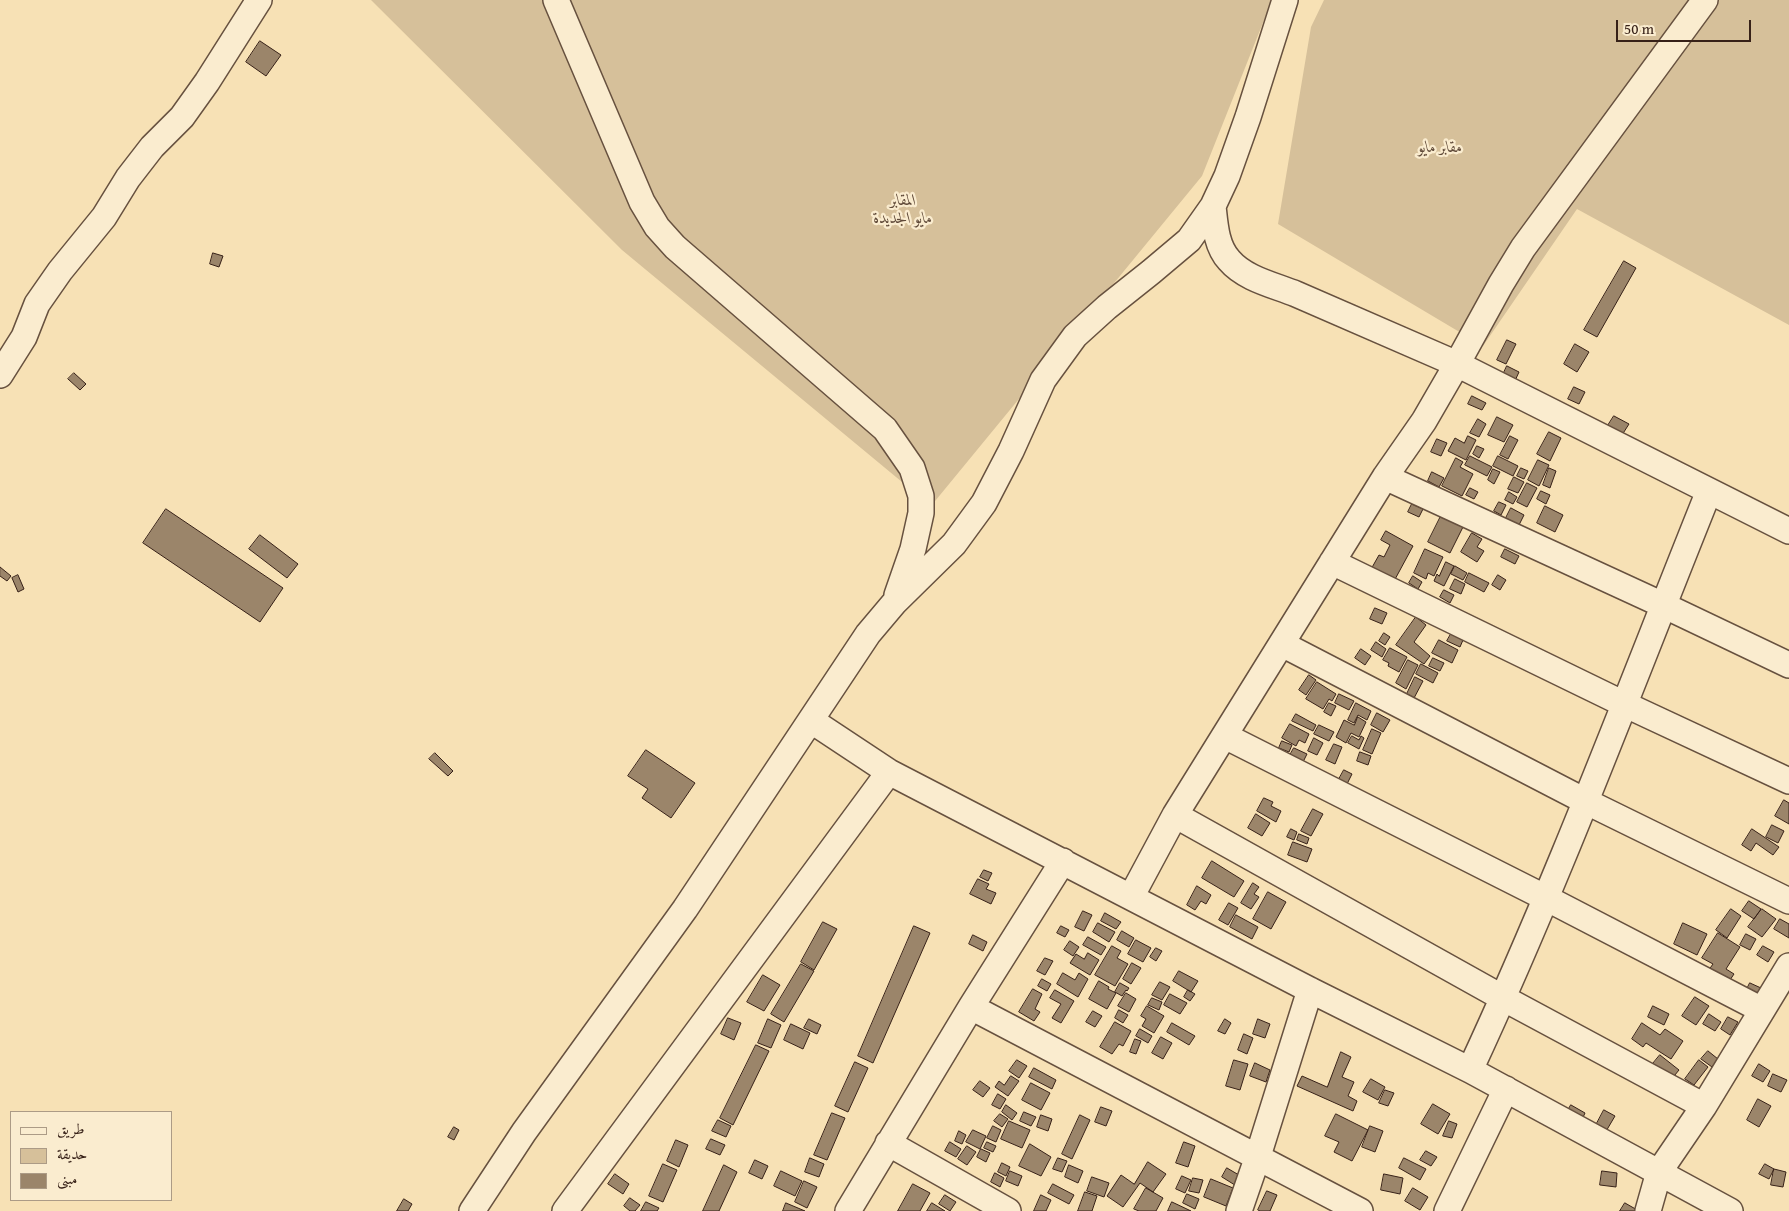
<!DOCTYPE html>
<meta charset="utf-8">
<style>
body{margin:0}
#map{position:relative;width:1789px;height:1211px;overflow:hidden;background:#f7e1b5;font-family:"Gentium Book Plus",Amiri,serif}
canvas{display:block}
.legend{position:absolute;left:10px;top:1111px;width:162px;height:90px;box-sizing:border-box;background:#faeccf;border:1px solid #ac9b86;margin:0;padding:6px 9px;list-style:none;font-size:15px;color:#372118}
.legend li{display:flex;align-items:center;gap:10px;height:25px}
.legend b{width:25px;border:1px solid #ac9b86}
.scale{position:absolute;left:1616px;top:20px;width:135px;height:22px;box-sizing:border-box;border:2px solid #372118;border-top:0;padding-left:6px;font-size:15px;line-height:18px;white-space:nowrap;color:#372118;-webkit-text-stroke:4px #faeccf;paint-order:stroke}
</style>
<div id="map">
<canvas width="1789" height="1211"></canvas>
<ul class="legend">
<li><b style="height:6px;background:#faeccf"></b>طريق</li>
<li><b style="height:14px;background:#d6c09a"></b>حديقة</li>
<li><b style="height:14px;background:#9b856a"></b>مبنى</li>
</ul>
<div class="scale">50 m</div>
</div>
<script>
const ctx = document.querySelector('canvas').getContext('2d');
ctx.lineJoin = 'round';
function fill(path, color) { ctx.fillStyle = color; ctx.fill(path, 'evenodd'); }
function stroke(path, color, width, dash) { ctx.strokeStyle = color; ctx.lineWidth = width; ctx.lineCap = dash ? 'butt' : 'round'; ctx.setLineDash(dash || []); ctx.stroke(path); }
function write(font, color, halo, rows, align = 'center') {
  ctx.font = font + ' "Gentium Book Plus",Amiri,serif'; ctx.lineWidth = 4.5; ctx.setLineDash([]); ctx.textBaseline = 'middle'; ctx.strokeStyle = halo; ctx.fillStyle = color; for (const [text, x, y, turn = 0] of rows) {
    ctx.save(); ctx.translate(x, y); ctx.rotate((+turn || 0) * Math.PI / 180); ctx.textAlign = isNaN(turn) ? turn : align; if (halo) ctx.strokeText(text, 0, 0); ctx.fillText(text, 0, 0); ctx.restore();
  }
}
fill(new Path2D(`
 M371,0H1272L1202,176L931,506L622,250Z
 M1324,0H1789V325L1577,209L1483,346L1278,224L1311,27Z`), '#d6c09a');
const building = new Path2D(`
 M260,41L281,55L266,76L246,62Z
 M213,253L223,256L219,267L210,264Z
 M1624,261L1636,268L1597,337L1584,330Z
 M1507,340L1516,344L1506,364L1497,360Z
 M1575,344L1589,352L1577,372L1564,364Z
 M1507,366L1519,372L1514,383L1502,377Z
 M74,373L86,384L80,390L68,379Z
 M1574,387L1585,392L1579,404L1568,399Z
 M1472,396L1486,403L1482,410L1468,404Z
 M1614,416L1629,424L1622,435L1607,427Z
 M1497,417L1513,425L1504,442L1488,435Z
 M1478,419L1486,424L1479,437L1470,433Z
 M1549,432L1561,438L1550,461L1537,454Z
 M1468,436L1476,440L1466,460L1448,451L1455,438L1464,443Z
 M1510,436L1518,440L1508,459L1500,455Z
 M1437,439L1447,443L1441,456L1431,452Z
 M1477,446L1484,449L1479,458L1473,454Z
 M1470,456L1492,467L1487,476L1465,465Z
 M1498,456L1518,466L1513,476L1493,466Z
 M1456,458L1463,462L1460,467L1473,474L1462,496L1442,486Z
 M1538,460L1549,465L1539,486L1528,480Z
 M1521,468L1528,471L1524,479L1517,476Z
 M1549,468L1556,471L1550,488L1543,485Z
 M1493,469L1500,472L1494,484L1488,480Z
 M1432,472L1444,478L1439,487L1428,481Z
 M1514,477L1524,482L1518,493L1508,489Z
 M1527,483L1537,488L1527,507L1517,502Z
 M1470,488L1478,492L1474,499L1466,495Z
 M1541,491L1550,495L1546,504L1537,499Z
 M1509,492L1517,497L1513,504L1505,500Z
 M1499,502L1506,505L1501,515L1494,511Z
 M1412,504L1423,509L1419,517L1408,512Z
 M1545,506L1563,515L1555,532L1537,523Z
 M1511,508L1524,515L1519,525L1506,518Z
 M166,509L283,588L260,622L143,543Z
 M1441,516L1463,527L1450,553L1428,542Z
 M1386,531L1413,546L1393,583L1370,571L1379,555L1384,557L1390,545L1381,540Z
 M1472,533L1482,539L1477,547L1484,551L1477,562L1461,552Z
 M260,535L298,564L287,578L249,549Z
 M1425,549L1443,557L1434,576L1428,573L1426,579L1414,573Z
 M1505,549L1519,556L1515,564L1501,557Z
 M1446,562L1454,566L1444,586L1434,581L1437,574L1439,576Z
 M1455,566L1467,573L1463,580L1451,574Z
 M0,567L11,576L7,581L0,576Z
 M1469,573L1489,583L1484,592L1465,582Z
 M18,575L24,589L18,592L12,578Z
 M1498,575L1506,580L1500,590L1492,585Z
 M1413,576L1422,582L1418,589L1409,583Z
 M1455,579L1465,584L1461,594L1450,589Z
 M1444,590L1454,595L1450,603L1440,597Z
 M1375,608L1387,613L1382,624L1370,619Z
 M1416,617L1426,625L1414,642L1430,656L1424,664L1396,645Z
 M1384,633L1390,637L1385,645L1379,641Z
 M1451,634L1463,640L1460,647L1447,641Z
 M1439,640L1458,650L1452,663L1432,653Z
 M1376,642L1386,649L1382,657L1371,650Z
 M1390,648L1407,657L1399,672L1388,666L1389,663L1383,660Z
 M1361,649L1371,656L1365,665L1355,658Z
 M1433,658L1444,663L1440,671L1429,666Z
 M1408,660L1418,665L1406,689L1396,683Z
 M1421,664L1438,673L1433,683L1416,674Z
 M1309,675L1316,680L1306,695L1299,690Z
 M1415,677L1423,681L1413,700L1406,696Z
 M1317,682L1336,694L1332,701L1329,699L1323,709L1306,699Z
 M1339,694L1354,701L1349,710L1335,703Z
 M1329,703L1336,706L1331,716L1324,712Z
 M1356,703L1371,711L1367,720L1358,715L1354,723L1348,720Z
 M1377,713L1390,720L1383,732L1371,725Z
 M1296,714L1316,725L1313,731L1292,721Z
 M1358,717L1366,722L1359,737L1351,733L1346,743L1336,737L1344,720L1354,725Z
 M1290,724L1309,734L1305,743L1299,740L1296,746L1282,738Z
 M1319,725L1334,732L1329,741L1314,734Z
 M1372,729L1381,733L1372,754L1363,750Z
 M1352,736L1359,740L1361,736L1364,738L1359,749L1348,743Z
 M1314,738L1323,743L1317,755L1308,751Z
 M1282,741L1292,745L1289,752L1279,748Z
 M1334,744L1342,747L1335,764L1326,760Z
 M1294,748L1307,754L1302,764L1289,757Z
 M646,750L695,783L671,818L642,798L648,789L628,776Z
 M1360,752L1371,756L1368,765L1357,761Z
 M435,753L453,771L448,776L429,759Z
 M1344,770L1352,774L1346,786L1338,781Z
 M1264,798L1273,802L1271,806L1281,811L1276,822L1257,811Z
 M1784,800L1789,803V824L1775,816Z
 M1313,809L1323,814L1311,836L1301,831Z
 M1256,814L1270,823L1262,836L1248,828Z
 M1772,825L1784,831L1778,843L1766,837Z
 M1291,829L1297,832L1294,840L1287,837Z
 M1752,829L1779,847L1773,855L1756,843L1751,851L1742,845Z
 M1299,834L1309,838L1307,844L1297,840Z
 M1293,842L1312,849L1307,862L1288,855Z
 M1212,861L1244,881L1234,897L1202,878Z
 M984,870L992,873L988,881L980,877Z
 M978,879L989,884L986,889L996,893L991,904L970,894Z
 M1253,883L1259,887L1254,894L1259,897L1251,909L1241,903Z
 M1197,886L1211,895L1206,904L1201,901L1195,910L1187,905Z
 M1268,892L1286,902L1271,929L1253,919Z
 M1749,901L1761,909L1754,919L1742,911Z
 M1229,903L1238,908L1228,925L1219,920Z
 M1731,909L1741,916L1727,938L1716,930Z
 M1762,909L1776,919L1762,937L1748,927Z
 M1083,911L1092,915L1084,931L1075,927Z
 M1105,913L1121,922L1116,929L1101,921Z
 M1236,915L1258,927L1252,939L1230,927Z
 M1780,919L1789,924V938L1774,929Z
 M823,922L837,929L814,970L801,962Z
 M1098,923L1115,932L1109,942L1093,932Z
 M1683,923L1707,934L1697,955L1674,944Z
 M914,926L930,933L873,1063L858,1056Z
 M1061,926L1069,930L1065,937L1057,933Z
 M1122,931L1134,938L1129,947L1117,940Z
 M1718,933L1740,947L1726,969L1734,974L1728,983L1708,971L1713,964L1702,958Z
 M1746,934L1756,939L1750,950L1740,945Z
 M973,935L987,942L983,951L969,944Z
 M1088,937L1106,947L1101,955L1083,945Z
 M1136,940L1151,948L1143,962L1128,954Z
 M1070,941L1079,947L1073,956L1064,950Z
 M1112,946L1121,951L1117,958L1128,964L1115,986L1095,975Z
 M1763,946L1774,952L1768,962L1757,955Z
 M1156,948L1162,951L1156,961L1150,957Z
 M1088,953L1099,960L1090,975L1070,963L1076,954L1084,959Z
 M1045,958L1053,961L1045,975L1037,971Z
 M1132,963L1141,968L1131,984L1123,979Z
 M801,964L814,971L784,1022L771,1014Z
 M1179,971L1198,981L1191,992L1173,981Z
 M1063,973L1075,980L1079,973L1088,979L1078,997L1057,984Z
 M763,975L780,985L764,1011L747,1002Z
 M1042,979L1051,984L1047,991L1038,986Z
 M1099,981L1109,987L1108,989L1116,993L1107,1009L1089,999Z
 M1160,982L1170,987L1162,1000L1152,995Z
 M1120,983L1129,988L1127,991L1126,990L1122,996L1115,992Z
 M1750,983L1761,988L1756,999L1745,993Z
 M1033,989L1042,994L1035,1009L1040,1012L1034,1021L1019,1012Z
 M1055,990L1074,1001L1061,1023L1052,1018L1061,1004L1050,998Z
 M1188,990L1195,994L1190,1001L1184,997Z
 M1126,993L1136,999L1129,1012L1118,1006Z
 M1170,994L1187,1003L1180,1014L1164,1005Z
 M1695,997L1709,1006L1696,1025L1682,1016Z
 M1152,998L1162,1002L1159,1010L1148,1005Z
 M1147,1006L1164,1016L1154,1033L1142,1026L1146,1019L1141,1016Z
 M1653,1006L1669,1014L1664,1025L1648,1017Z
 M1119,1010L1128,1015L1123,1023L1115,1018Z
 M1093,1011L1102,1016L1095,1027L1086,1022Z
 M1709,1014L1721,1022L1715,1031L1703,1024Z
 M1728,1017L1738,1022L1730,1035L1721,1029Z
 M728,1018L741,1023L734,1040L721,1034Z
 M768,1019L781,1025L771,1048L758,1043Z
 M809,1019L821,1025L817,1034L804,1028Z
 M1225,1019L1231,1023L1225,1034L1218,1031Z
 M1258,1019L1270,1024L1265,1038L1253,1034Z
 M1115,1022L1131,1031L1123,1046L1119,1044L1112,1054L1100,1047Z
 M1172,1023L1195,1036L1189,1045L1167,1032Z
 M1642,1023L1660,1035L1665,1029L1683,1041L1671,1059L1646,1043L1643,1047L1632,1039Z
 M791,1024L810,1033L803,1049L784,1040Z
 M1140,1029L1152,1036L1148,1043L1136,1036Z
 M1244,1034L1253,1038L1247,1054L1238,1050Z
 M1161,1037L1172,1043L1163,1059L1152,1053Z
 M1135,1039L1141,1041L1136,1054L1130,1052Z
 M756,1045L769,1051L733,1125L720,1118Z
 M1708,1051L1718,1059L1712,1067L1701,1059Z
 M1341,1052L1351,1057L1342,1077L1354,1082L1348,1096L1357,1101L1353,1111L1297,1086L1302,1076L1327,1087Z
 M1660,1055L1679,1070L1670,1081L1651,1066Z
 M1017,1060L1027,1066L1019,1078L1009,1071Z
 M1234,1060L1248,1064L1240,1090L1226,1086Z
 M1699,1060L1708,1067L1694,1085L1685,1079Z
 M855,1062L868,1068L848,1112L835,1106Z
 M1255,1063L1270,1070L1266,1082L1250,1076Z
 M1759,1064L1770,1071L1763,1082L1752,1076Z
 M1034,1068L1056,1080L1052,1089L1029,1077Z
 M1773,1074L1787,1080L1781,1092L1768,1086Z
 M1011,1076L1019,1081L1008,1096L995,1087L999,1081L1004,1085Z
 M1371,1079L1385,1087L1378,1100L1363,1092Z
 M980,1081L990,1088L983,1097L973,1090Z
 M1031,1083L1050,1093L1041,1110L1022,1100Z
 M1385,1090L1394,1093L1388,1106L1379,1103Z
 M998,1094L1006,1099L1000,1109L992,1105Z
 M1758,1099L1771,1106L1759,1127L1747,1120Z
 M1433,1104L1450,1114L1438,1134L1421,1124Z
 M1006,1105L1017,1113L1012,1120L1002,1112Z
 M1571,1105L1585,1113L1580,1124L1565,1116Z
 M1101,1107L1112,1111L1106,1126L1095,1122Z
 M1604,1110L1615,1116L1605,1133L1595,1127Z
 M1024,1112L1036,1117L1031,1126L1020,1121Z
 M832,1113L845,1118L827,1160L814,1155Z
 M1000,1114L1008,1119L1002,1127L994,1121Z
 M1336,1114L1368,1130L1352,1161L1334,1152L1339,1142L1325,1136Z
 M1041,1115L1052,1119L1048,1131L1037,1127Z
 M1080,1115L1090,1120L1072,1159L1062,1154Z
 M718,1120L731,1126L726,1137L712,1131Z
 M1009,1121L1030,1130L1022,1148L1001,1139Z
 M1449,1121L1457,1124L1452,1138L1443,1136Z
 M993,1126L1001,1130L996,1142L987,1138Z
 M1370,1126L1383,1131L1375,1152L1362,1147Z
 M454,1127L459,1130L454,1140L448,1137Z
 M973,1130L986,1136L980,1149L966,1142Z
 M959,1131L966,1135L962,1144L955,1141Z
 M711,1139L725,1145L720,1155L706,1149Z
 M676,1140L688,1145L679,1167L667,1161Z
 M950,1142L961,1149L956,1157L945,1151Z
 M987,1142L996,1146L993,1152L984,1148Z
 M1184,1142L1195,1146L1188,1167L1176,1163Z
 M1030,1144L1051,1157L1041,1176L1019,1166Z
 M967,1146L976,1152L967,1165L958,1159Z
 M981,1149L990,1153L986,1162L977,1157Z
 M1426,1151L1437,1157L1431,1166L1420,1160Z
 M810,1158L824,1164L819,1177L805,1172Z
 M1058,1158L1067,1161L1062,1172L1053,1169Z
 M1404,1158L1426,1169L1420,1180L1399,1168Z
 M755,1160L768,1166L762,1179L749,1173Z
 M1148,1162L1166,1174L1153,1192L1140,1183L1123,1207L1107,1196L1121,1175L1134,1184Z
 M1002,1163L1010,1167L1006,1176L998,1172Z
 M663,1164L677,1170L663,1202L649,1196Z
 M1765,1164L1774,1169L1769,1179L1759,1174Z
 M724,1165L737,1172L719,1211H703Z
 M1069,1165L1083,1171L1078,1183L1065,1177Z
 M1227,1168L1244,1178L1238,1187L1222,1177Z
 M1774,1169L1786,1172L1783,1187L1771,1185Z
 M781,1171L802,1181L795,1196L774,1186Z
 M1010,1171L1022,1176L1018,1186L1006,1181Z
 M1602,1171L1617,1173L1616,1187L1600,1185Z
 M995,1173L1004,1178L1000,1187L991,1182Z
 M615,1174L629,1184L623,1194L608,1184Z
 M1384,1174L1403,1178L1400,1194L1381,1190Z
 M1182,1176L1191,1180L1185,1193L1176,1189Z
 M1092,1177L1109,1183L1104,1197L1087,1191Z
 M1193,1178L1203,1180L1199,1193L1189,1191Z
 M1211,1179L1233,1188L1226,1206L1204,1197Z
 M804,1181L817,1187L807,1208L795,1202Z
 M913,1184L930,1193L920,1211H898Z
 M1053,1184L1074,1195L1069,1204L1048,1193Z
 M1146,1188L1163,1198L1156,1211H1139L1134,1209Z
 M1413,1188L1428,1197L1420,1210L1405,1201Z
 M1267,1191L1277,1195L1270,1211H1260L1258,1210Z
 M1085,1192L1097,1196L1092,1211H1078Z
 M1187,1194L1199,1199L1195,1209L1183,1203Z
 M945,1195L956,1202L950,1211L939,1204Z
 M1041,1195L1051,1200L1046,1211H1034Z
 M630,1198L640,1205L635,1211H630L624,1206Z
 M404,1199L412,1204L408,1211H397Z
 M646,1202L659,1208L657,1211H641Z
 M1172,1202L1191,1211H1168Z
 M786,1203L805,1211H783Z
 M932,1203L945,1211H927Z
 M1625,1203L1639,1211H1620Z`);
fill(building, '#9b856a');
stroke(building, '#372118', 1);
const minor = new Path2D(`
 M556,0L642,202L657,227L675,247L885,429L912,468L921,496V513L913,549L897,595
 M1213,206C1215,224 1216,246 1229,260C1245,279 1274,285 1296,294C1350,318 1404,341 1457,364L1501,284L1523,248L1705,0
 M0,375L24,337L37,304L60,271L104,217L128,178L152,147L182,117L207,82L259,0
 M1385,477L1663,605L1789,665
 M1332,562L1624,704L1789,781
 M1282,644L1585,801L1789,901
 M812,721L889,772L1310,990L1470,1070L1730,1211
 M1225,736L1546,898L1762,1010
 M1175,815L1503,998L1704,1106
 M1131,897L1175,815L1385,477L1424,421L1457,364L1789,531
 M971,1007L1360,1211
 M1470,1070C1558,881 1631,685 1709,491
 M888,1143L1008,1211
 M472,1211L524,1132L685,909L868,634L895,602L954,544L984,503L1011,451L1043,380L1075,336L1107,307L1151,272L1189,240L1213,206L1227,176L1248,117L1285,0
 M565,1211L889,772
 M848,1211L971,1007L1063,861
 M1239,1211L1258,1156L1310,990
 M1447,1211L1506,1089
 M1648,1211L1659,1172L1704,1106L1789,966`);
stroke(minor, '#67513f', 28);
stroke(minor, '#faeccf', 25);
write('italic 16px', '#5f4938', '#faeccf', [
 ["مقابر مايو",1440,148],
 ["المقابر",903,201],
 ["مايو الجديدة",903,219]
]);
</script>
